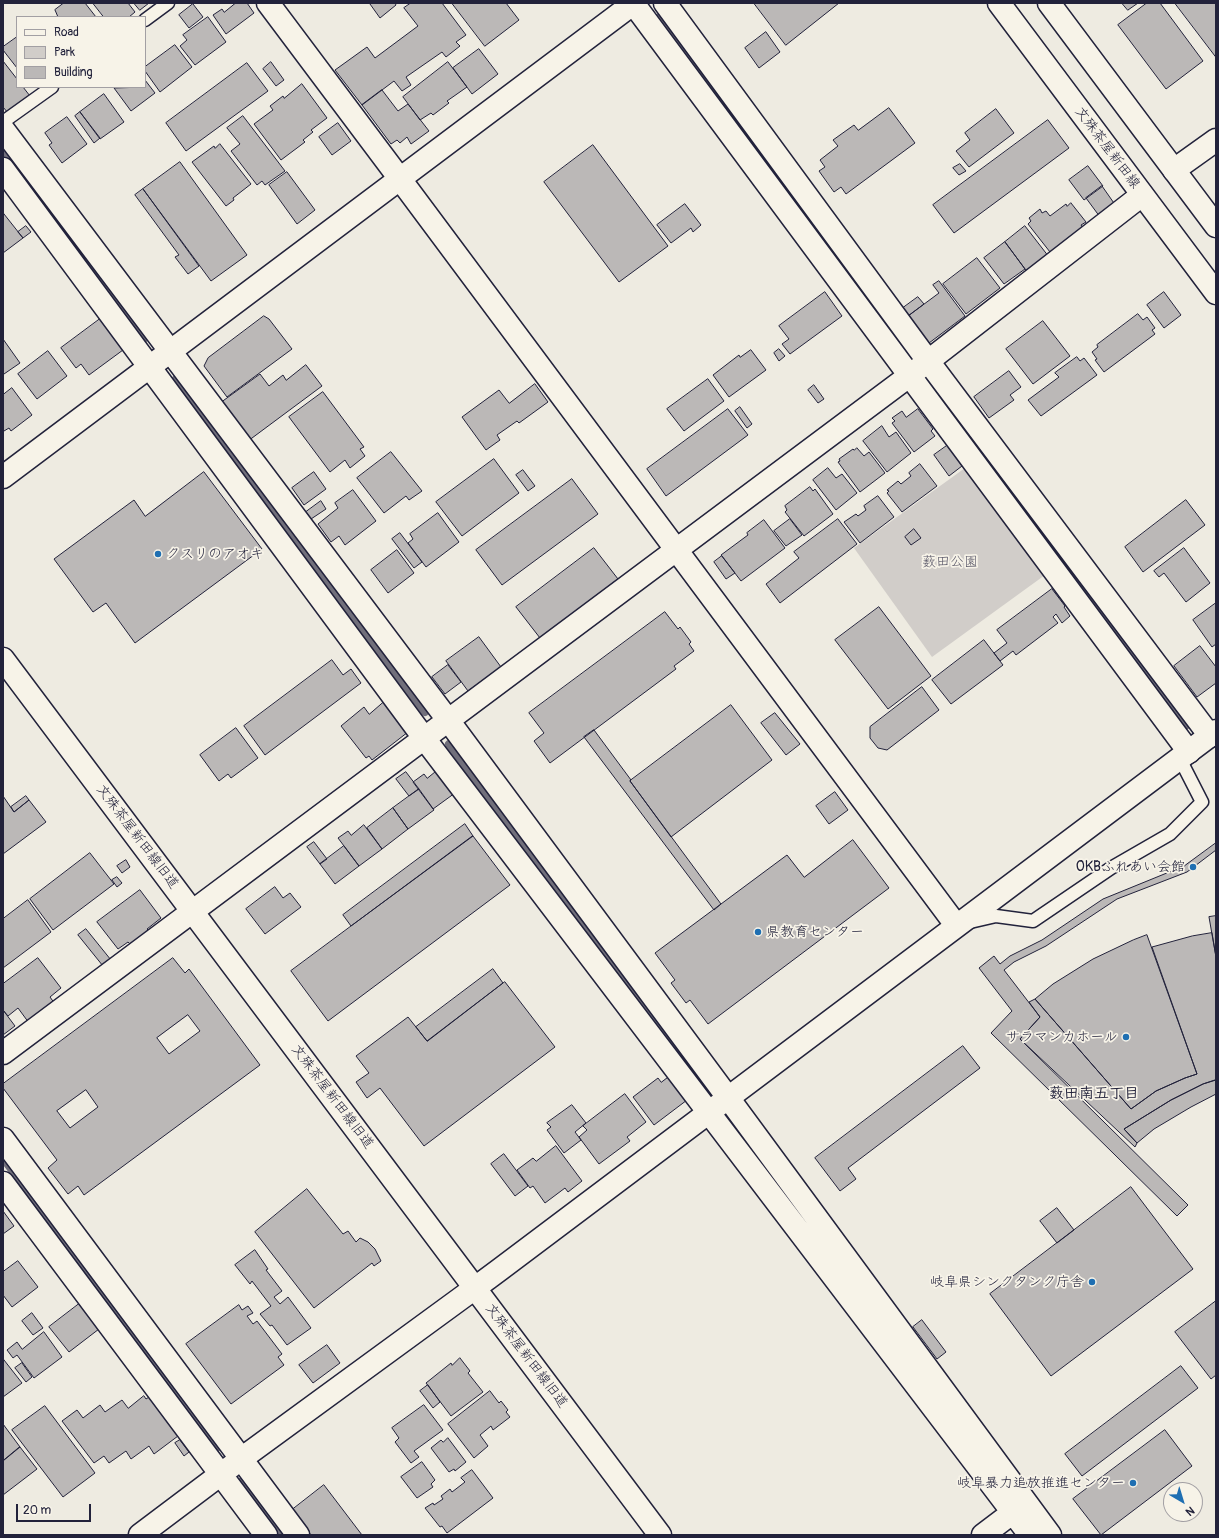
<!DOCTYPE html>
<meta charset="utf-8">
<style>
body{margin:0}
#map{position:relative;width:1219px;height:1538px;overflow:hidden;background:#eeebe1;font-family:Pangolin,sans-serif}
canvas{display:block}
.frame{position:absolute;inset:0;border:4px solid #22223b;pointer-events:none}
.legend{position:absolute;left:16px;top:16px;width:130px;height:72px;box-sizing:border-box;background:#f7f3e8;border:1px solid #a29fa3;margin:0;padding:5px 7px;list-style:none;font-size:12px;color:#22223b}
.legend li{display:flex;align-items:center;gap:8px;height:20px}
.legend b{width:20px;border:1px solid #a29fa3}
.north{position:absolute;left:1163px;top:1482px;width:40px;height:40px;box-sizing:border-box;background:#f7f3e8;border:1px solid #a29fa3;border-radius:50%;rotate:142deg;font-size:11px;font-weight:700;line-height:16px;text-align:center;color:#22223b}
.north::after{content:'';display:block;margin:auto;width:14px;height:18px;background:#1f6fb2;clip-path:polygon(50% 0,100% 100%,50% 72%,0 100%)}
.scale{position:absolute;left:16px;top:1504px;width:75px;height:18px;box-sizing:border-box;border:2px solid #22223b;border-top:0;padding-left:5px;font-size:12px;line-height:14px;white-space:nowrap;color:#22223b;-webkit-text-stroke:3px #f7f3e8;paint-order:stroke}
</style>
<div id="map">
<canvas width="1219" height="1538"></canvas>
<div class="frame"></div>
<ul class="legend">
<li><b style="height:5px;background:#f7f3e8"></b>Road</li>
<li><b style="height:11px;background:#d1cdc9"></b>Park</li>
<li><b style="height:11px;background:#bbb8b7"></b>Building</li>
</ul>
<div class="north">N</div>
<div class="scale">20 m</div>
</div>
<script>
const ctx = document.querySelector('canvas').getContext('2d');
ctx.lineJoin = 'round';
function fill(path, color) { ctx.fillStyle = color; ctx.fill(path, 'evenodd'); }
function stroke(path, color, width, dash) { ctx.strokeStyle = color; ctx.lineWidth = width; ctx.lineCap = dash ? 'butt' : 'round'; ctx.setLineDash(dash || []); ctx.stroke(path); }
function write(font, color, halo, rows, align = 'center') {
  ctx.font = font + ' Pangolin,"Klee One",sans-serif'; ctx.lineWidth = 3.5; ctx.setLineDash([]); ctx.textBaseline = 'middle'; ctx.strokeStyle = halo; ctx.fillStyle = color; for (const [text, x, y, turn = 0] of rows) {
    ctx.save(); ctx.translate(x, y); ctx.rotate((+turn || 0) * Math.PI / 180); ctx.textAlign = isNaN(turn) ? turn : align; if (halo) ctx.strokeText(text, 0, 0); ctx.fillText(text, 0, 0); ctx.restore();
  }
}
fill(new Path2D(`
 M965,468L1045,575L932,657L854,548Z`), '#d1cdc9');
stroke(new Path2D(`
 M658,18L880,314
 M3,149L145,338
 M176,379L425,712
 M1070,568L1187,725
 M449,744L706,1089
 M743,1140L757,1158
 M3,1158L218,1447
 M242,1481L283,1535`), '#716f7b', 8);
const building = new Path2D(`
 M64,3H85L96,17H58L55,10Z
 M93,3H128L135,12L129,17H104Z
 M134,3H149L140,10Z
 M236,3H247L254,13L226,34L213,15L222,9L224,12Z
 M372,3H395L396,5L380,18L370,4Z
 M411,3H442L466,35L456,42L460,46L446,57L442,52L406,77L411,85L402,91L394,81L362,105L335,70L367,47L375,58L418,26L404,8Z
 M452,3H506L519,20L485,46Z
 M754,3H839L786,45Z
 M1122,3H1138L1128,10Z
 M1147,3H1160L1203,61L1166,89L1118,25Z
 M1175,3H1216V57Z
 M193,4L203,17L189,28L179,15Z
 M208,17L226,42L195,65L180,46L187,40L183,35Z
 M766,32L780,52L759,68L745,48Z
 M17,37V68L3,50V47Z
 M175,45L192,67L160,92L145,71V67Z
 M479,49L498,74L472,94L453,68Z
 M3,61L17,79V87H23L30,96L8,113L3,107Z
 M271,62L284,80L276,86L263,69Z
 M448,62L467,87L447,101L449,103L433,115L431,113L420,120L403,97Z
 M247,63L268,91L186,151L166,123Z
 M145,80L155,93L131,111L114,88L145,87Z
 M302,84L327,118L311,130L313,132L303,140L305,142L281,160L254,124L273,110L270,106L283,96L284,98Z
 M382,90L398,111L408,104L429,131L411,144L407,137L400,143L397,140L391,144L362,105Z
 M104,94L124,122L100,139L80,112Z
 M889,108L915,143L846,194L841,187L834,192L819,171L825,167L820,160L838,146L833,140L854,125L858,130Z
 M996,109L1014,133L969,167L956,151L970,140L965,133Z
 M80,112L100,138L94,143L75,116Z
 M243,116L285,171L265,185L262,181L257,185L231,151L240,144L227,128Z
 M67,117L87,144L62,163L49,145L52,143L45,133Z
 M1048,120L1069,148L954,233L933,205Z
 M338,123L351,141L332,155L319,137Z
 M220,144L251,184L233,198L234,200L226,206L192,162L214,146L215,148Z
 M593,145L668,246L619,282L544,182Z
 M180,162L247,255L211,281L143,189Z
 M960,164L966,171L959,175L953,168Z
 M1088,166L1103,186L1084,200L1069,180Z
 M287,172L315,210L297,224L269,185Z
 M1102,186L1116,206L1100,217L1086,198Z
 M143,189L199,266L188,274L175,257L179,255L135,195Z
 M1071,203L1086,222L1081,225L1083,228L1050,252L1028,224L1031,221L1029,218L1040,209L1042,213L1046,211L1050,216L1066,204L1067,206Z
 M685,204L701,225L693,232L691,228L671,243L657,225Z
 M4,214L23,238L3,253V215Z
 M26,226L31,232L23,238L18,232Z
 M1025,226L1049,257L1028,273L1005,242Z
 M1005,242L1025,269L1004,284L984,258Z
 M977,258L1000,288L966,314L943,284Z
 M939,281L965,316L929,343L908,316L939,293L933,285Z
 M825,292L842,316L790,354L782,344L789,339L779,326Z
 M1164,292L1181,315L1164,328L1147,305Z
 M918,297L924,304L908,316L903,308Z
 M1138,314L1143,320L1147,317L1155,328L1152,330L1155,334L1104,372L1095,360L1097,359L1092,352L1098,347L1097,345Z
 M264,316L269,319L292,349L227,397L204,366L208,358Z
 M100,319L123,350L89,375L81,364L76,368L61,348Z
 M1043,321L1070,356L1033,384L1006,349Z
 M3,339L20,363L4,374L3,373Z
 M779,349L785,356L779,361L774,353Z
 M751,350L766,370L729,397L713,375L739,355L740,357Z
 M48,351L67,376L37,399L18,374Z
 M1077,357L1080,361L1084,358L1097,375L1041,416L1028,400L1059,377L1055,373Z
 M306,365L322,386L248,441L220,403L260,374L269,386L283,375L286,380Z
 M1009,371L1021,387L1010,395L1014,400L989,418L974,397Z
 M708,379L724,401L684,431L667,409Z
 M535,384L548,402L519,423L517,421L497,435L500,440L486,450L462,417L499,390L509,403Z
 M814,385L824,399L818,403L808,390Z
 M12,388L32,415L11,431L9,428L4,431L3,430V395Z
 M323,392L364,447L360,449L365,456L350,468L345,460L330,472L289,417Z
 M740,407L752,424L747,428L735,411Z
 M728,409L748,435L666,496L647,469Z
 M918,409L933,429L931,431L935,436L914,452L892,423L895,421L892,418L902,411L906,417Z
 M882,426L889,437L896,432L911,453L887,472L863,441Z
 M948,445L962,466L949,476L934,455Z
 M857,448L864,456L869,452L885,473L860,492L838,462L840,461L839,459L853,449L854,450Z
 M391,452L422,491L409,500L406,496L384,513L357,478Z
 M494,459L519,493L462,536L436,502Z
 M920,464L937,486L902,512L887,493L889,491L887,490L898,481L901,484L911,476L909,473Z
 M828,468L836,478L842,474L857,493L836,510L813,480Z
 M523,470L535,486L528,491L516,475Z
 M204,472L262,549L135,643L106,603L93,612L54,559L134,500L145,516Z
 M314,472L326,489L304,505L292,488Z
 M572,479L598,514L502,585L476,550Z
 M810,487L813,491L815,489L833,514L804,536L785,512L787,510L785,506Z
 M353,490L376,521L345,545L339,536L331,542L318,524L338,508L335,503Z
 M878,496L894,517L860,543L844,522L856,514L858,516L866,510L864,506Z
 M1186,500L1205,525L1143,572L1125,547Z
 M321,501L326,509L311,519L306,512Z
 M438,513L459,542L426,567L408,543L413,539L410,534Z
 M790,519L802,535L786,546L774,531Z
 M838,519L857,544L780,603L766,584L799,558L794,552Z
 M764,520L785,548L741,581L721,555L748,535L747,533Z
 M914,529L921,538L911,545L905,537Z
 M400,533L422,562L414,568L392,539Z
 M594,548L618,579L540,638L516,607Z
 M1184,548L1210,583L1186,602L1164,573L1159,577L1154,571Z
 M397,550L414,573L388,593L371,570Z
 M722,556L735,573L726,579L714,562Z
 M1052,589L1065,606L1064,607L1070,616L1062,623L1056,614L1053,617L1058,623L1016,655L1013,651L1000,661L994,653L1007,643L997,630Z
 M1216,603V644L1212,647L1193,620Z
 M879,607L931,676L888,709L835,640Z
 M665,612L678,629L680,627L691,642L689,644L694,651L674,666L676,669L550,763L534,741L544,733L529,713Z
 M479,637L501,667L468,691L446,661Z
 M984,640L1003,665L951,704L932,680Z
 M1200,646L1216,667V683L1197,697L1174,666Z
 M332,660L343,675L351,669L361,683L265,755L244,726Z
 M448,665L461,682L445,694L432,677Z
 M922,687L939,710L887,750L878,748L870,738V727Z
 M384,702L408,732L372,760L369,756L366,758L341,726L364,707L369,714Z
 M731,705L772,760L671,837L630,781Z
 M775,713L800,744L786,755L761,723Z
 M236,728L258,758L231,778L228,774L219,781L200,755Z
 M594,730L631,780L630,781L721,904L714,910L584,737Z
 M438,770L455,793L433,809L413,782L424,774L427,778Z
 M406,772L419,789L409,796L396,779Z
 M419,789L434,810L408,829L393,808Z
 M835,792L848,810L829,824L816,806Z
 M3,796L14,812L29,800L46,822L3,854Z
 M26,796L29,800L14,812L11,807Z
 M393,808L408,829L382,849L367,828Z
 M465,824L473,836L351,926L343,915Z
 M364,825L382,849L359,866L338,838L348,831L351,835Z
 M473,836L510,885L328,1021L291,971Z
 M853,840L889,888L708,1024L690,1000L686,1003L671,983L675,980L655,953L787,855L804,877Z
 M314,842L327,859L320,864L307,847Z
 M1216,843V850L1187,872L1117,899L1046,946L1014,962L1004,970L1040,1017L1020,1039L1188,1205L1177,1216L991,1033L1012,1011L979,968L994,956L1000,964L1010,956L1042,940L1103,899L1184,866Z
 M344,846L359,866L335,884L320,864Z
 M90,853L114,884L53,930L30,899Z
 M126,860L130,867L122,873L117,866Z
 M117,877L122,883L117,887L112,880Z
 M275,887L283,898L290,893L301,907L265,934L246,909Z
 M140,890L161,918L147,929L150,932L132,946L128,942L118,949L97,922Z
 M28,900L51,932L3,968V919Z
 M1216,916V957L1209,917Z
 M86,929L111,960L103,966L78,935Z
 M1212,933L1216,957V1080L1203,1084L1171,1100L1124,1129L1137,1143L1135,1147L1020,1039L1040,1017L1029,1002L1035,999L1131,1109L1156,1091L1185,1078L1197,1074L1152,947L1192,936Z
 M1147,935L1197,1074L1185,1078L1156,1091L1131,1109L1035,999L1053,984L1093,959L1133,940Z
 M38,958L61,988L50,997L55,1004L29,1023L18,1008L8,1016L3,1010V984Z
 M173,958L185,973L189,969L260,1065L84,1195L78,1186L68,1194L48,1168L57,1160L3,1088V1084ZM188,1015L200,1031L169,1054L157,1038ZM86,1090L98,1107L70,1128L57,1111Z
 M493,969L503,983L427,1041L416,1027Z
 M505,982L555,1047L424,1146L380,1088L367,1098L356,1082L369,1073L356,1056L408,1017L427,1041Z
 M3,1010L15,1026L3,1035Z
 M963,1046L980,1068L848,1168L856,1179L840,1191L815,1158Z
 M674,1073L691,1097L654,1125L633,1097L658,1078L661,1082Z
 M1216,1080V1094L1191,1107L1154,1129L1137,1143L1124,1129L1171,1100L1203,1084Z
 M625,1094L646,1122L627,1137L630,1141L599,1164L579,1137L587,1130L583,1126Z
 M572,1105L586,1123L575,1132L581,1140L564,1153L547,1130L551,1127L547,1123Z
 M556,1146L582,1181L568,1192L565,1188L545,1203L533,1186L530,1188L517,1170L533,1158L536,1161Z
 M504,1154L528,1186L515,1196L491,1164Z
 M1131,1187L1193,1269L1051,1376L990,1294Z
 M307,1189L343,1234L348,1231L356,1242L360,1238L368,1242L375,1249L381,1261L374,1266L372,1263L314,1308L255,1232Z
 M1057,1208L1074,1230L1057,1243L1040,1221Z
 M3,1211L14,1226L3,1234Z
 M255,1250L268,1269L266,1270L282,1291L274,1297L280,1304L288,1297L311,1328L287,1345L272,1325L270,1326L260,1314L271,1306L252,1281L250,1284L235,1265Z
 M18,1261L38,1287L12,1307L3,1295V1272Z
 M1216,1301V1375L1211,1379L1175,1332Z
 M79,1304L99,1329L69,1352L49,1327Z
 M239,1305L242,1310L248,1306L253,1313L247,1316L253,1324L257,1321L282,1354L278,1357L284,1365L231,1404L186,1344Z
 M32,1313L43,1328L33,1335L22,1321Z
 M922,1320L946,1352L937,1359L913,1327Z
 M44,1332L62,1357L34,1378L17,1355L13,1358L7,1350L17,1342L22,1349Z
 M327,1345L340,1363L313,1383L299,1365Z
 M460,1358L470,1371L468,1373L483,1392L451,1416L426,1383L451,1363L452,1365Z
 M4,1360L22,1383L3,1397V1361Z
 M22,1363L32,1377L26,1382L15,1368Z
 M1181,1366L1198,1388L1082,1476L1065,1454Z
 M428,1385L440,1402L433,1408L420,1391Z
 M490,1391L499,1403L501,1401L508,1410L506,1412L510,1417L493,1430L491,1426L480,1435L488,1446L474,1458L448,1424Z
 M144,1396L146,1399L149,1397L178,1436L154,1454L149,1446L131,1459L126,1451L109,1463L104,1456L94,1463L62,1421L77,1410L83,1418L100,1405L105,1412L122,1400L128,1408Z
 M424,1405L443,1430L414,1451L419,1457L411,1463L395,1442L399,1438L392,1428Z
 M45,1406L95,1473L63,1497L12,1430Z
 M3,1424L20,1447L3,1461Z
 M1165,1430L1192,1466L1101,1535L1073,1499Z
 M448,1438L466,1462L455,1471L454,1469L449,1472L431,1448L441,1440L443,1442Z
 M180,1440L189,1452L184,1456L175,1443Z
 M20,1447L37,1469L3,1495V1461Z
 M422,1462L435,1480L431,1484L433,1487L417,1498L401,1477Z
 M472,1470L493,1498L447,1533L442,1526L440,1527L425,1508L433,1503L434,1505L443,1499L441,1496L450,1489L452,1492L465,1482L461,1478Z
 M324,1485L362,1535H311L292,1510Z`);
fill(building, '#bbb8b7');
stroke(building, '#22223b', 1);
const service = new Path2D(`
 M145,20L168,3
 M3,122L52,87
 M970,922L996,916L1033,921L1111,868L1170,834L1202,802L1180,759`);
const minor = new Path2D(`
 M268,3L400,179L956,925
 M633,3L1189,752
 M665,3L928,361L1210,736
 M3,129L448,720L729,1099L1050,1535
 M3,169L424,738L1030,1535
 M1174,170L1216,140
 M3,1053L909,376L1142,195
 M3,1139L298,1535
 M3,1183L266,1535
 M140,1535L241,1459L475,1288
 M983,1535L1024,1504`);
const tertiary = new Path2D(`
 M3,477L634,3
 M3,659L660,1535
 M475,1288C723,1104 968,916 1216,731`);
const secondary = new Path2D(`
 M999,3L1216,293
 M1049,3L1216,226`);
stroke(service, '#22223b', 15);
stroke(minor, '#22223b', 25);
stroke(tertiary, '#22223b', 25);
stroke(secondary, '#22223b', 25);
stroke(service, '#f7f3e8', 12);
stroke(minor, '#f7f3e8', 22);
stroke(tertiary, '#f7f3e8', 22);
stroke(secondary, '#f7f3e8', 22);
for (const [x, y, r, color] of [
 [158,554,4,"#1f6fb2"],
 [1193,867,4,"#1f6fb2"],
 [758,932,4,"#1f6fb2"],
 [1126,1037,4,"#1f6fb2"],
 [1092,1282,4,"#1f6fb2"],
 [1133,1483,4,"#1f6fb2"]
]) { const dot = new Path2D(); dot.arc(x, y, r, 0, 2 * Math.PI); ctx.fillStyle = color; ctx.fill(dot); stroke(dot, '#f7f3e8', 1.5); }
write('14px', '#22223b', '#f7f3e8', [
 ["文殊茶屋新田線",1107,148,53],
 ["文殊茶屋新田線旧道",137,837,53],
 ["文殊茶屋新田線旧道",332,1097,53],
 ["文殊茶屋新田線旧道",526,1356,53]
]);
write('14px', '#22223b', '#f7f3e8', [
 ["クスリのアオキ",166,554,"left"],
 ["OKBふれあい会館",1185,867],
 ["県教育センター",766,932,"left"],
 ["サラマンカホール",1118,1037],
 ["岐阜県シンクタンク庁舎",1084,1282],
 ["岐阜暴力追放推進センター",1125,1483]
], 'right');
write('14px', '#575566', '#f7f3e8', [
 ["薮田公園",950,562]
]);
write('bold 15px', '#22223b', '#f7f3e8', [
 ["薮田南五丁目",1094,1094]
]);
</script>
